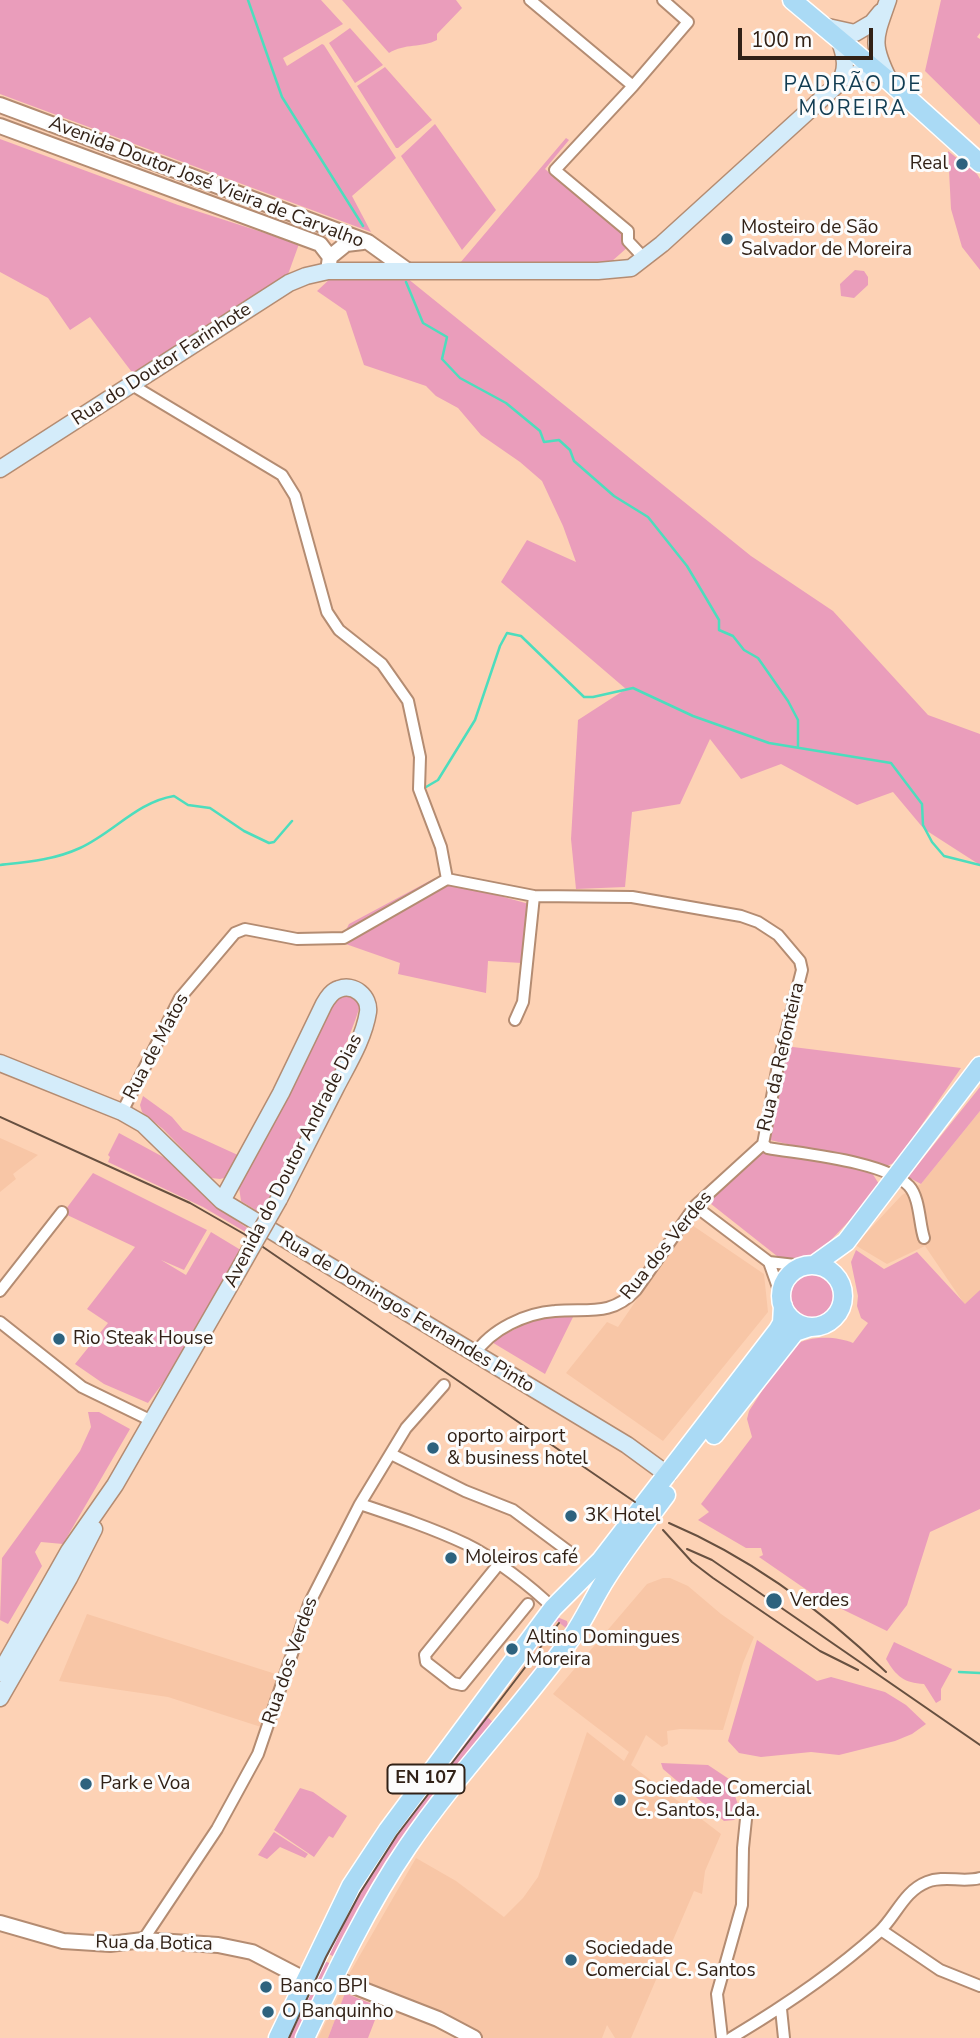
<!DOCTYPE html>
<meta charset="utf-8">
<style>
body{margin:0}
#map{position:relative;width:980px;height:2038px;overflow:hidden;background:#fdd2b5;font-family:"Nunito Sans",sans-serif}
canvas{display:block}
.scale{position:absolute;left:738px;top:28px;width:135px;height:32px;box-sizing:border-box;border:4px solid #312116;border-top:0;padding-left:9px;font-size:21px;line-height:24px;white-space:nowrap;color:#312116;-webkit-text-stroke:5px #fcfcfc;paint-order:stroke}
</style>
<div id="map">
<canvas width="980" height="2038"></canvas>
<div class="scale">100 m</div>
</div>
<script>
const ctx = document.querySelector('canvas').getContext('2d');
ctx.lineJoin = 'round';
function fill(path, color) { ctx.fillStyle = color; ctx.fill(path, 'evenodd'); }
function stroke(path, color, width, dash) { ctx.strokeStyle = color; ctx.lineWidth = width; ctx.lineCap = dash ? 'butt' : 'round'; ctx.setLineDash(dash || []); ctx.stroke(path); }
function write(font, color, halo, rows, align = 'center') {
  ctx.font = font + ' "Nunito Sans",sans-serif'; ctx.lineWidth = 6; ctx.setLineDash([]); ctx.textBaseline = 'middle'; ctx.strokeStyle = halo; ctx.fillStyle = color; for (const [text, x, y, turn = 0] of rows) {
    ctx.save(); ctx.translate(x, y); ctx.rotate((+turn || 0) * Math.PI / 180); ctx.textAlign = isNaN(turn) ? turn : align; if (halo) ctx.strokeText(text, 0, 0); ctx.fillText(text, 0, 0); ctx.restore();
  }
}
fill(new Path2D(`
 M980,1111V1290L978,1298L965,1305L925,1246L887,1264L855,1245L902,1195L921,1184Z
 M0,1138L38,1155L13,1174L16,1179L0,1192Z
 M689,1223L764,1274L768,1312L663,1441L566,1373L607,1322L618,1327Z
 M663,1578H670L688,1586L721,1614L754,1637L743,1663L723,1730L680,1729L667,1731L668,1744L662,1747L646,1735L631,1765L721,1834L705,1871L702,1894L694,1891L631,2038H615L607,2025L602,2038H484L348,1976L416,1858L456,1881L504,1917L523,1898L538,1877L587,1732L624,1761L629,1752L553,1694L647,1584Z
 M87,1614L282,1676L261,1727L168,1697L59,1681Z
 M557,1621L566,1627L494,1722L484,1715Z
 M340,1993H345L328,2038H318Z`), '#f8c6a6');
fill(new Path2D(`
 M0,0H321L343,24L283,58L287,66L322,44L324,45L396,158L352,196L371,232L0,94Z
 M342,0H456L462,8L437,34V40C422,48 405,43 389,53Z
 M941,0H980V33L977,37L980,39V125L925,71Z
 M350,28L383,65L355,83L329,43Z
 M385,67L432,120L398,148H396L357,86Z
 M435,124L496,210L462,250L401,156Z
 M566,138L569,140L545,169L621,233L629,246L611,262L460,263Z
 M0,139L178,205L299,244L286,280L138,373L131,371L90,317L70,330L48,298L0,272Z
 M948,151L977,174L980,179V270L962,247L951,209Z
 M855,270L864,271L868,277V285L854,298L841,296L840,284Z
 M332,277L407,278L751,556L833,611L928,715L980,734V865L924,829L893,792L857,805L781,764L741,779L710,739L680,804L632,812L625,887L576,889L571,839L578,720L626,689L501,582L527,540L576,562L563,526L542,481L520,462L481,435L458,408L436,396L426,386L364,365L346,311L317,291Z
 M435,878L529,904L522,963L488,961L486,993L398,974L400,963L340,942L349,924Z
 M343,995L355,999L360,1006C338,1074 300,1138 268,1202L257,1211L241,1201L239,1187L290,1094L330,1009L337,999Z
 M785,1046L961,1068L896,1162L885,1167L770,1140Z
 M980,1087V1111L921,1184L908,1177Z
 M143,1096L172,1117L183,1130L240,1156L228,1177L220,1179L211,1178L163,1129L142,1112L140,1105Z
 M119,1133L165,1158L212,1204L256,1234L254,1237L203,1207L108,1162L110,1157L108,1155Z
 M760,1148L872,1173L881,1187L832,1239L820,1256L782,1260L706,1200Z
 M93,1173L207,1230L184,1270L161,1260L186,1275L211,1232L244,1252L188,1349L148,1403L104,1384L75,1364L108,1323L87,1309L135,1247L63,1213Z
 M856,1250L884,1269L917,1252L965,1304L980,1290V1509L930,1532L907,1605L887,1631L817,1597L759,1557L763,1555L761,1548H746L698,1520L709,1512L701,1504L752,1437L747,1419L749,1411C759,1397 783,1355 794,1346C809,1335 837,1336 853,1343L868,1323L861,1318L857,1306L858,1296L851,1262Z
 M789 1296a24 24 0 1 1 48 0a24 24 0 1 1-48 0Z
 M545,1315H574L545,1374L490,1341Z
 M88,1412H99L130,1429L63,1544L41,1542L35,1552L42,1566L8,1624L0,1620L2,1558L80,1451L91,1427Z
 M557,1617L567,1621L569,1631L450,1776L441,1768ZM557,1621L566,1628L493,1722L485,1715Z
 M757,1640L817,1681L831,1677L885,1692L906,1705L926,1724L912,1734L895,1741L839,1755L811,1752L761,1757L739,1753L728,1741Z
 M894,1642L952,1669L941,1689V1700L936,1703L924,1684C904,1683 896,1676 886,1659Z
 M661,1763L708,1765L729,1779L741,1813L734,1820L724,1821L663,1769Z
 M438,1776L449,1784L337,1958L322,1951L354,1889Z
 M300,1788L313,1792L347,1816L333,1838L329,1836L314,1857L274,1830Z
 M274,1832L308,1854L305,1858L280,1847L267,1859L258,1855Z
 M322,1960L334,1965L300,2038H283Z
 M345,1993L380,2007L368,2038H328Z`), '#ea9dbb');
stroke(new Path2D(`
 M248,0L282,97L363,226
 M406,282L423,323L447,337L442,359L460,378L506,403L540,431L544,442L559,440L570,450L574,461L614,496L648,517L687,566L719,620V630L733,636L744,650L758,658L788,701L798,720V746
 M426,787L438,780L475,720L500,646L507,633L521,636L584,697H593L633,688L693,716L769,743L891,763L922,804L923,825L932,842L944,856L980,865
 M0,865C28,862 54,860 80,848C113,833 137,802 174,796L188,805L210,808L244,831L269,843L274,842L292,821
 M959,1672L980,1673`), '#4dddbd', 2.5);
const minor = new Path2D(`
 M530,0L633,86
 M644,258L628,241V231L555,170L633,86L688,22L663,0
 M132,385L282,475L295,496L327,612L339,630L382,664L408,701L420,757L419,789L441,847L447,879
 M447,879L534,896L632,897L741,916L758,922L778,935L800,961L802,970L779,1060L763,1144
 M515,1020L523,1002L534,896
 M122,1112L180,998L235,933L245,929L297,939L344,938L447,879
 M763,1144L768,1148C802,1154 885,1161 909,1186C920,1198 919,1223 924,1238
 M695,1206L769,1262L804,1266
 M769,1262L781,1296
 M0,1291L62,1212
 M0,1322L82,1387L152,1421
 M475,1354C491,1329 526,1313 555,1311C587,1308 611,1317 636,1290L695,1206L763,1144
 M391,1454L465,1491L513,1510L568,1551
 M360,1504C396,1516 432,1528 466,1544C493,1557 532,1587 553,1608
 M498,1565L425,1655L426,1662L453,1683L462,1685L528,1604
 M881,1930L940,1970L980,1986
 M143,1940L217,1829L258,1754L309,1604L360,1504L406,1428L444,1385
 M781,2009L784,2038
 M722,2038L717,1994L742,1905L743,1848L746,1819
 M731,2038C783,2007 834,1973 879,1932C896,1916 904,1891 927,1882C944,1875 963,1883 980,1878`);
const tertiary = new Path2D(`
 M0,105L368,242L407,270
 M0,126L320,244L330,257L328,271
 M330,257L346,244L363,242
 M0,1923L63,1941L110,1944L143,1940L218,1945L252,1952L304,1979
 M333,1978L438,2019L474,2038`);
const secondary = new Path2D(`
 M888,0C875,38 870,42 889,80
 M828,27L855,33L872,23L881,12
 M843,78L859,73L880,74
 M0,469L289,283L306,276L328,271H598L631,268L662,244L838,84C849,70 845,55 839,39
 M0,1063L122,1112L143,1124L222,1201L627,1445L668,1475
 M222,1201L281,1093L324,1004C328,997 332,991 339,989C354,983 370,997 368,1012C364,1038 348,1064 336,1087C317,1124 298,1161 279,1199
 M0,1673L69,1551L115,1485L233,1280
 M0,1698L69,1578L94,1529`);
const primary = new Path2D(`
 M792,0L890,82L980,163
 M814,1265L846,1242L980,1066
 M781 1296a31 31 0 1 1 62 0a31 31 0 1 1-62 0Z
 M714,1435L795,1332L810,1327
 M278,2038L351,1886L388,1830L553,1608L601,1560L778,1330L782,1323L783,1306
 M305,2038C336,1972 367,1906 408,1846C458,1773 520,1709 572,1637C585,1618 594,1597 607,1577C625,1549 646,1522 666,1495`);
stroke(minor, '#b48c72', 14);
stroke(tertiary, '#b48c72', 18);
stroke(secondary, '#b48c72', 19);
stroke(primary, '#fff', 21);
stroke(minor, '#fff', 10);
stroke(tertiary, '#fff', 14);
stroke(secondary, '#d4ecfa', 16);
stroke(primary, '#aadaf5', 18);
stroke(new Path2D(`
 M0,1117L190,1203L244,1234L635,1502
 M669,1523C749,1557 823,1611 886,1672
 M663,1530L692,1562L713,1578L820,1651L858,1670
 M687,1549L712,1560L980,1745
 M289,2038L326,1957L360,1893L397,1835L559,1623`), '#675040', 2);
const secondaryBridge = new Path2D(`
 M233,1280L279,1199`);
stroke(secondaryBridge, '#b48c72', 19, []);
stroke(secondaryBridge, '#d4ecfa', 16);
for (const [x, y, r, color] of [
 [962,164,7,"#2d627e"],
 [727,239,7,"#2d627e"],
 [59,1339,7,"#2d627e"],
 [433,1448,7,"#2d627e"],
 [571,1516,7,"#2d627e"],
 [451,1558,7,"#2d627e"],
 [774,1601,9,"#2d627e"],
 [512,1649,7,"#2d627e"],
 [86,1784,7,"#2d627e"],
 [620,1800,7,"#2d627e"],
 [571,1960,7,"#2d627e"],
 [266,1987,7,"#2d627e"],
 [268,2012,7,"#2d627e"]
]) { const dot = new Path2D(); dot.arc(x, y, r, 0, 2 * Math.PI); ctx.fillStyle = color; ctx.fill(dot); stroke(dot, '#fcfcfc', 2.5); }
for (const [x, y, w] of [
 [426,1779,77]
]) { const box = new Path2D(); box.roundRect(x - w / 2, y - 14.5, w, 29, 5); ctx.fillStyle = '#fcfcfc'; ctx.fill(box); stroke(box, '#312116', 2); }
write('bold 18px', '#312116', null, [
 ["EN 107",426,1779]
]);
write('19px', '#312116', '#fcfcfc', [
 ["Real",948,164,"right"],
 ["Mosteiro de São",741,228],
 ["Salvador de Moreira",741,250],
 ["Rio Steak House",73,1339],
 ["oporto airport",447,1437],
 ["& business hotel",447,1459],
 ["3K Hotel",585,1516],
 ["Moleiros café",465,1558],
 ["Verdes",790,1601],
 ["Altino Domingues",526,1638],
 ["Moreira",526,1660],
 ["Park e Voa",100,1784],
 ["Sociedade Comercial",634,1789],
 ["C. Santos, Lda.",634,1811],
 ["Sociedade",585,1949],
 ["Comercial C. Santos",585,1971],
 ["Banco BPI",280,1987],
 ["O Banquinho",282,2012]
], 'left');
write('19px', '#312116', '#fcfcfc', [
 ["Avenida Doutor José Vieira de Carvalho",206,183,21],
 ["Rua do Doutor Farinhote",162,365,-33],
 ["Rua de Matos",157,1047,-62],
 ["Rua da Refonteira",782,1057,-77],
 ["Avenida do Doutor Andrade Dias",294,1161,-63],
 ["Rua dos Verdes",667,1246,-51],
 ["Rua de Domingos Fernandes Pinto",406,1313,31],
 ["Rua dos Verdes",291,1661,-71],
 ["Rua da Botica",154,1944,1]
]);
ctx.letterSpacing = '2px';
write('21px', '#113c52', '#fcfcfc', [
 ["PADRÃO DE",853,86],
 ["MOREIRA",853,110]
]);
ctx.letterSpacing = '0px';
</script>
